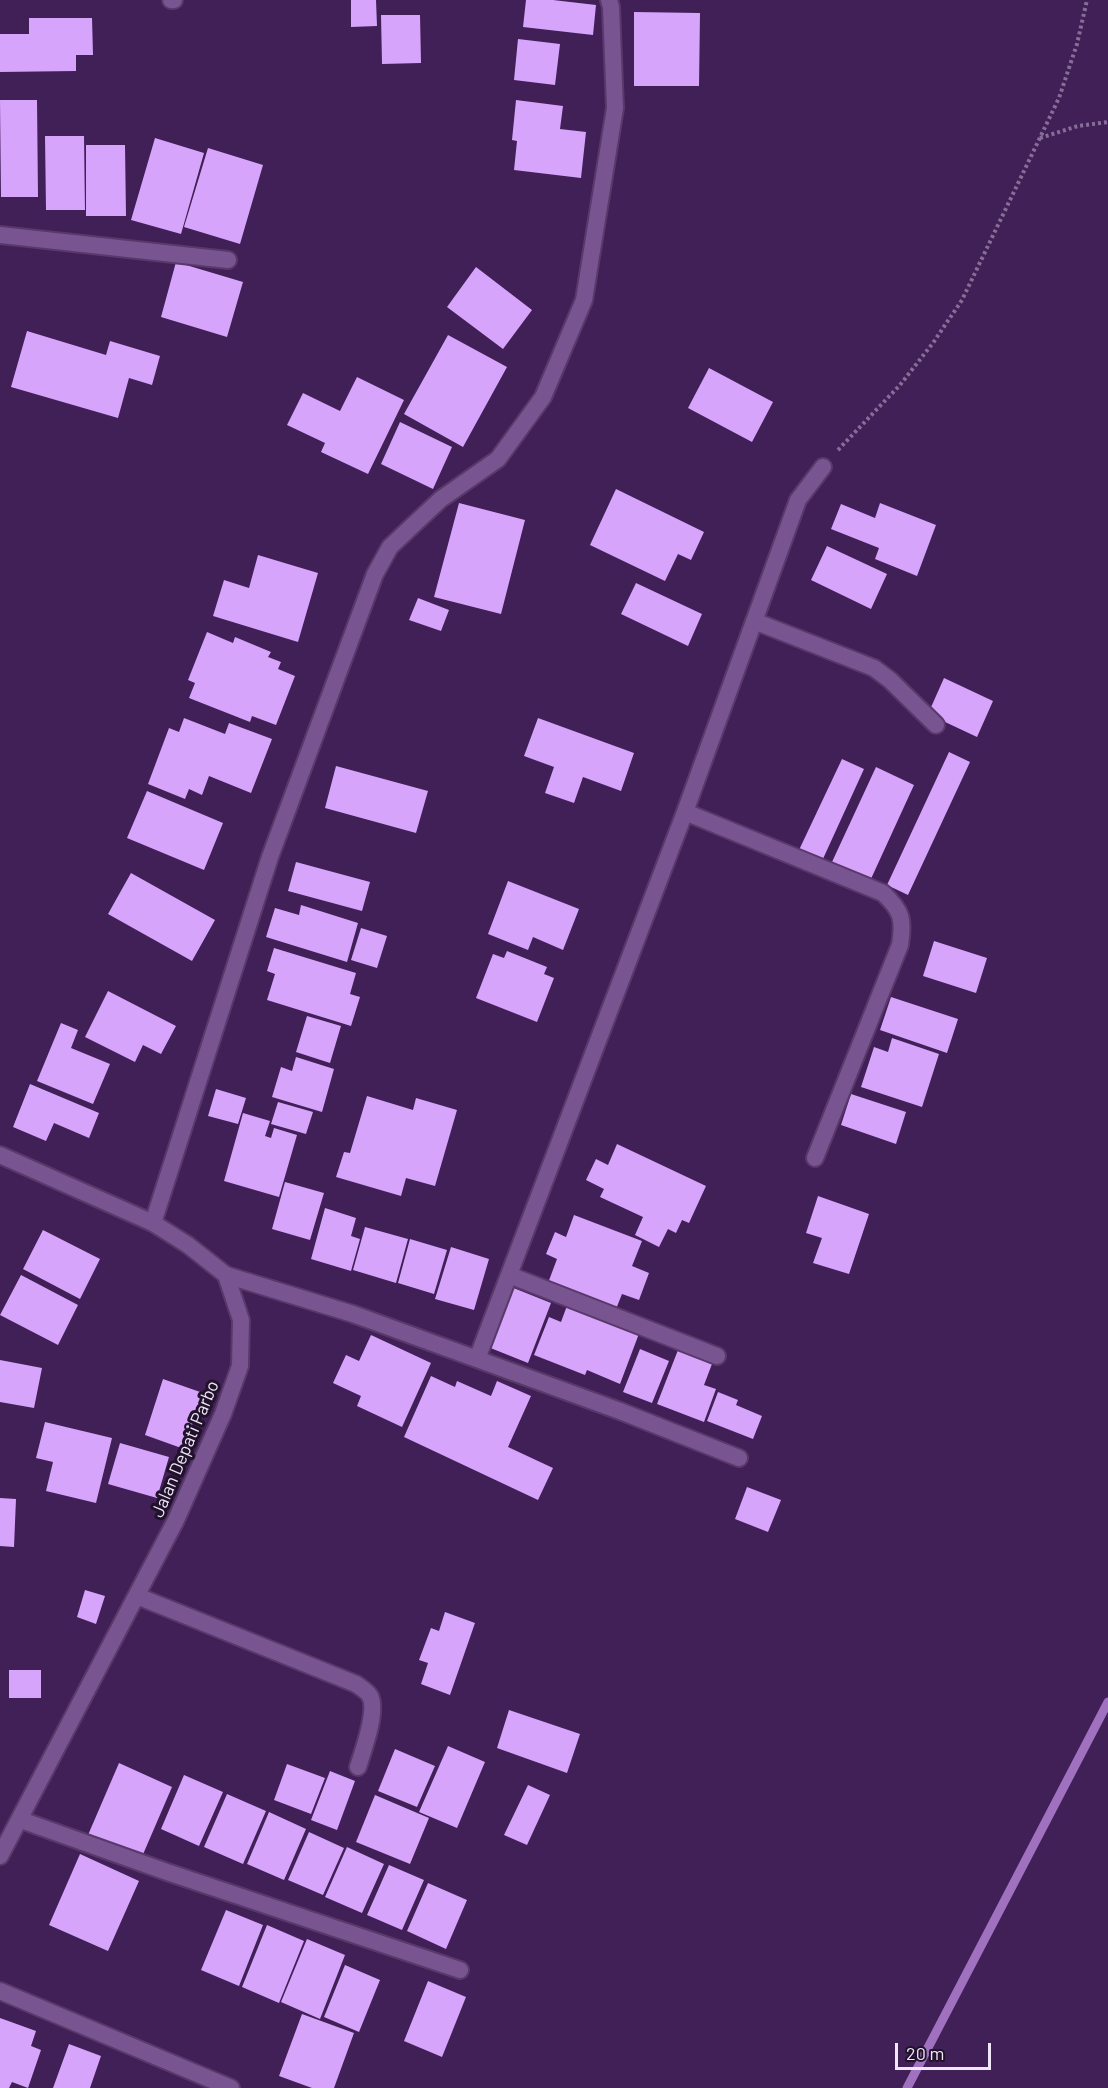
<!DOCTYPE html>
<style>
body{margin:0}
#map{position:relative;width:1108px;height:2088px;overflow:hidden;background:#411f57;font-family:Barlow,sans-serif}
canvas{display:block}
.scale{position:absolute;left:895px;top:2043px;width:96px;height:27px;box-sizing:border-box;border:3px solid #f1e6fa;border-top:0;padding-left:8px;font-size:18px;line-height:21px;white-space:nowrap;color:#f1e6fa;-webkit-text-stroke:4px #21122b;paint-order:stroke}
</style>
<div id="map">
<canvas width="1108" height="2088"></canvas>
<div class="scale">20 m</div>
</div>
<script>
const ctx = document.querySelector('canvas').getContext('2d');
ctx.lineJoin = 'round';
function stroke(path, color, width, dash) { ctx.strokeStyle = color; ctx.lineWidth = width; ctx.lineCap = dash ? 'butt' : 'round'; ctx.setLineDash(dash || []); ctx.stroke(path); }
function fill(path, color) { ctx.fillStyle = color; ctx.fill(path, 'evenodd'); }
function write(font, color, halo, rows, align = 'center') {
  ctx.font = font + ' Barlow,sans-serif'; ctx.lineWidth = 6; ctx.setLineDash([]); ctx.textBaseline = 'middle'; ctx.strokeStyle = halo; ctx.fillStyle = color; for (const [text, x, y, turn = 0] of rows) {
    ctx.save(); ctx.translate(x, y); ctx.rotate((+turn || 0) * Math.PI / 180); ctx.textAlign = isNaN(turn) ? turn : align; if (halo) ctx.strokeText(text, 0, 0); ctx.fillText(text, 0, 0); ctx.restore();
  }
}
stroke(new Path2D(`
 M907,2088L1108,1702`), '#a071bf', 9);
fill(new Path2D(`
 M351,0H376L377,26L351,27Z
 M526,0H553L596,5L593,35L523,27Z
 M634,12L700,13L699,86H634Z
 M381,15H420L421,63L382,64Z
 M29,18H92L93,55H76V71L0,72V34H29Z
 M518,39L560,44L555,85L514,80Z
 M0,100H37L38,197H1Z
 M516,100L563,106L560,129L586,132L581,178L514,170L517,141L512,140Z
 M45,136H84L85,210H46Z
 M155,138L204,153L181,234L131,220Z
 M86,145H125L126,216H86Z
 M208,148L263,165L240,244L184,227Z
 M176,262L243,282L227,337L161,317Z
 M476,267L532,310L503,349L447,307Z
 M27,331L106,355L110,341L160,356L152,385L129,378L118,418L11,387Z
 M448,335L507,367L463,447L404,414Z
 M709,368L773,402L752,442L688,408Z
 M357,377L404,400L368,474L321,452L325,443L287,425L303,393L340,411Z
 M400,422L452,447L433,489L381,464Z
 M616,489L704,532L691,560L678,554L665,581L590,545Z
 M459,503L525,520L501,614L434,597Z
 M880,503L936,525L917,576L875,559L879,548L831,529L841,504L875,518Z
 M827,546L887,574L871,609L811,580Z
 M258,555L318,573L298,642L213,616L224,580L249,588Z
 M636,583L702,614L688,646L621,614Z
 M418,598L449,610L441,631L409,620Z
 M207,632L233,643L235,637L271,652L268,657L281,662L278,669L295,676L276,725L252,716L250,722L189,698L195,683L188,680Z
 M944,678L993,701L977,737L928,714Z
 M184,718L225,734L229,723L272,739L251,793L209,776L202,795L189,789L185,799L148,784L169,728L179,732Z
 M538,718L634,753L621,791L583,777L574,803L545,793L554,767L524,756Z
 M949,752L970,762L908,895L887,885Z
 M842,759L864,769L822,861L799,850Z
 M336,766L428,791L416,833L325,808Z
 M876,767L914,785L870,881L832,862Z
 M147,791L223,823L204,870L127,838Z
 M296,862L370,882L362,911L288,891Z
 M131,873L215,920L192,961L108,914Z
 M508,881L579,909L563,950L533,937L528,950L488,934Z
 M301,905L358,923L347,962L266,937L275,908L299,915Z
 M361,928L387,936L377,968L351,960Z
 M934,941L987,958L976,993L923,976Z
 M274,948L356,973L350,994L360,997L351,1026L267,1000L275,974L267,971Z
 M507,951L547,967L544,974L554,978L537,1022L476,998L493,954L504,958Z
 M108,991L176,1026L161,1054L143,1045L135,1062L85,1037Z
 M891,997L958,1019L947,1053L880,1030Z
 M307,1016L341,1026L330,1063L296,1052Z
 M61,1023L78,1030L71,1048L110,1064L93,1104L37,1081Z
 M892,1038L939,1054L922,1107L861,1087L874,1047L888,1052Z
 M296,1057L334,1069L322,1112L272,1097L281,1067L292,1071Z
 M30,1084L99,1113L89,1138L54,1123L46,1141L13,1127Z
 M216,1089L246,1098L238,1124L208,1116Z
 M851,1094L906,1112L896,1144L841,1125Z
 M367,1096L413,1110L416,1098L457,1110L435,1186L406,1178L401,1196L336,1177L344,1152L350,1153Z
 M278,1102L313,1112L306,1134L271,1124Z
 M243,1113L270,1121L265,1136L271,1138L274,1128L297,1135L279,1197L224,1181Z
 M617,1144L706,1186L689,1223L682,1220L676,1233L668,1229L659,1247L635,1235L643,1217L600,1197L604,1189L586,1180L596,1159L608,1165Z
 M285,1182L324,1193L310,1240L272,1229Z
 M818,1196L869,1214L849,1274L813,1263L822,1238L806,1233Z
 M325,1208L356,1218L351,1236L360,1239L351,1271L311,1259Z
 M574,1215L642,1241L632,1266L649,1273L639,1300L622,1294L616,1309L548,1283L557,1259L546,1254L555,1232L566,1237Z
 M365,1227L408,1239L396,1283L353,1270Z
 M43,1230L100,1259L80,1299L23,1269Z
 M410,1239L447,1250L434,1294L398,1283Z
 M451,1247L489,1259L474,1310L435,1299Z
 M21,1275L78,1305L58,1345L0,1315Z
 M511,1287L551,1303L528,1363L488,1347Z
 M568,1303L640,1331L620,1384L587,1370L585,1375L534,1355L549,1317L561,1322Z
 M371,1335L431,1363L402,1427L357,1406L361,1396L333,1383L346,1355L359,1361Z
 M640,1349L669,1361L652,1403L623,1392Z
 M678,1350L712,1364L704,1385L716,1389L704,1422L657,1404Z
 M0,1360L42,1368L34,1408L0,1402Z
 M431,1376L455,1387L457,1381L491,1396L497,1381L531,1396L508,1447L553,1468L538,1500L404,1437Z
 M163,1379L203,1393L184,1449L145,1435Z
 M718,1392L738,1400L736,1405L762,1416L753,1439L707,1421Z
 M45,1422L112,1438L96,1503L46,1491L53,1462L36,1458Z
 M120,1443L169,1457L157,1498L108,1484Z
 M747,1487L781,1500L768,1532L735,1519Z
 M0,1498L16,1499L14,1547L0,1546Z
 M85,1590L105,1596L96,1624L77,1617Z
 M445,1612L475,1623L450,1695L421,1684L428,1663L419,1660L431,1628L439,1631Z
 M9,1670H41V1698H9Z
 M509,1710L580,1734L567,1773L497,1748Z
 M448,1746L485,1762L457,1828L419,1812Z
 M395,1749L435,1766L417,1807L378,1791Z
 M119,1763L172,1787L141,1859L88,1835Z
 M287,1764L325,1778L311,1814L274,1800Z
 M330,1771L355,1781L337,1830L311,1820Z
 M184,1775L223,1792L199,1846L161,1829Z
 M528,1785L550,1795L527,1845L504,1835Z
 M227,1794L266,1811L243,1864L204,1847Z
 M375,1795L429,1818L410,1864L356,1842Z
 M269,1812L306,1829L284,1880L247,1864Z
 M309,1832L344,1848L323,1895L288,1880Z
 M347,1847L384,1864L362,1913L325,1897Z
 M80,1854L139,1881L108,1951L49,1925Z
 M389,1865L424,1880L402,1930L367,1915Z
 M428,1883L467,1900L446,1949L407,1931Z
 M226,1910L263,1925L239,1986L201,1970Z
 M267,1925L304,1941L279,2003L242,1987Z
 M307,1939L345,1955L320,2019L281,2002Z
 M345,1965L380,1980L359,2032L324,2017Z
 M428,1981L466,1997L442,2057L404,2041Z
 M302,2014L354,2033L334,2088H312L279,2076Z
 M0,2018L36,2031L31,2046L41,2050L28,2088L12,2082L9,2088H0Z
 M69,2044L101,2056L90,2088H53Z`), '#d7a4fc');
const minor = new Path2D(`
 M171,0H174
 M0,235L228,260
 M754,621L874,668L890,680L936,725
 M685,812L883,893C902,911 904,919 900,945L815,1158
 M153,1223L270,857L375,574L390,547L410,528L441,499L498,459L543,397L584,300L615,108L611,7L609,0
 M226,1275L353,1314L620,1411L739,1458
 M509,1275L717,1356
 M477,1359L685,812L798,500L823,467
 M137,1596L356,1684C360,1687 367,1691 370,1696C378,1711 363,1751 358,1767
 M21,1820L167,1872L460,1970
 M0,1991L231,2088`);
const tertiary = new Path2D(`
 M0,1155L153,1223L188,1245L226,1275L241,1320L240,1366L223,1414L176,1520L0,1856`);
stroke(minor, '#583969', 20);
stroke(tertiary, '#583969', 20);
stroke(new Path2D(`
 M1040,138L1078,126L1108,122
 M838,450L900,385L933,343L962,300L1059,98L1077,44L1087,0`), '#876e98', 4, [3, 3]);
stroke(minor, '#785491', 16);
stroke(tertiary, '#785491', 16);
write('18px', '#f1e6fa', '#21122b', [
 ["Jalan Depati Parbo",185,1449,-67]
]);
</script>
